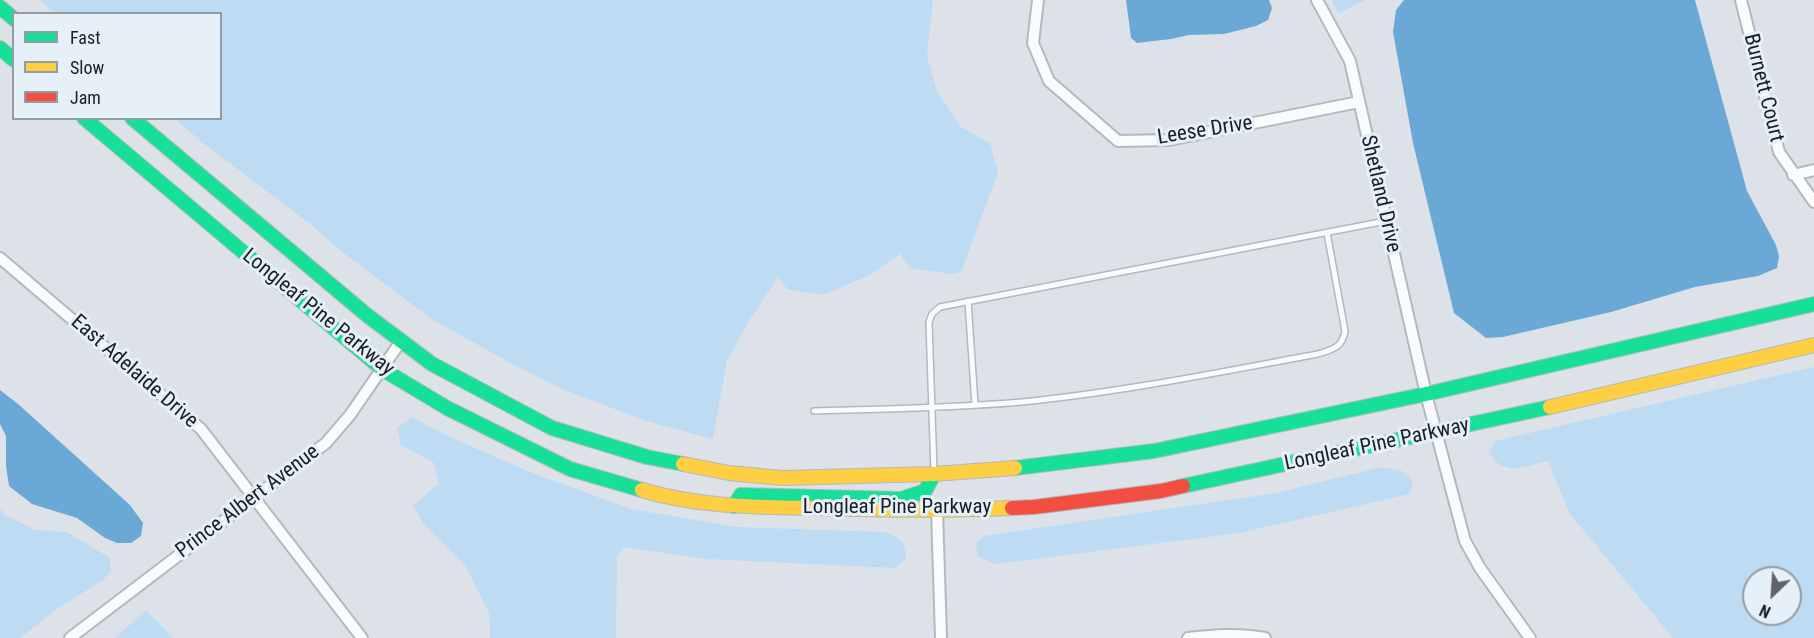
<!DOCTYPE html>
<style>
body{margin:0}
#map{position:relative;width:1814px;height:638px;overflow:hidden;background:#dce2e8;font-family:"Roboto Condensed",sans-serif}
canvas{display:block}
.legend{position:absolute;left:12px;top:12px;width:210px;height:108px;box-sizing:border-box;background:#e5f0f9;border:2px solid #949ca3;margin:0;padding:8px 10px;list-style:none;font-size:18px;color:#1b1e22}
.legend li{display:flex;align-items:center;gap:12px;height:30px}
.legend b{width:30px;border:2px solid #949ca3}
.north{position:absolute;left:1742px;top:566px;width:60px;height:60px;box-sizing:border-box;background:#e5f0f9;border:2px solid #949ca3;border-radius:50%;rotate:205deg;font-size:16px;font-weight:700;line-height:24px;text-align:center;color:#1b1e22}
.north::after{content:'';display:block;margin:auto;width:21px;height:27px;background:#5f6367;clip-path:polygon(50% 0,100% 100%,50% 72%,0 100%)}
</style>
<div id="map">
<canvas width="1814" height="638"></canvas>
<ul class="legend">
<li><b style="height:8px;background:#16e098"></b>Fast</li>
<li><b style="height:8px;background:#ffcf43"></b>Slow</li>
<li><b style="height:8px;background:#f24e42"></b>Jam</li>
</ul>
<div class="north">N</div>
</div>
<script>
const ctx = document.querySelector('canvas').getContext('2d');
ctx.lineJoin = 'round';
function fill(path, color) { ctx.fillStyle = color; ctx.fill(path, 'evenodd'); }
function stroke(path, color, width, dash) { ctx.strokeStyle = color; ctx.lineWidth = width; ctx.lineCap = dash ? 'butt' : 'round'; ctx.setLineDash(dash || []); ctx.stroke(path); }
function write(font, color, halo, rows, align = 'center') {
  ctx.font = font + ' "Roboto Condensed",sans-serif'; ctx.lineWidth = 6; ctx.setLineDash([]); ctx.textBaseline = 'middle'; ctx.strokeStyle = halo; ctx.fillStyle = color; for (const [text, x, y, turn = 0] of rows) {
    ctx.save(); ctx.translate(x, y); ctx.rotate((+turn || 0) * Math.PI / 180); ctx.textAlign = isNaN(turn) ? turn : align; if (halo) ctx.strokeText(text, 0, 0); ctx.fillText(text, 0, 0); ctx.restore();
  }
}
fill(new Path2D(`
 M40,0H933L927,56L937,92L961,127L990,143L998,173L961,272L953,274L910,268L900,254L870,275L823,295L787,289L778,277L749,321L727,360L713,439L646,421L562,389L520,368L433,320L341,251L309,223L203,143L175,119L220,118V14L55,13Z
 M1331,0H1366L1338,13Z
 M1814,367V638H1673L1570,514L1548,461L1514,469L1499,465L1489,453L1495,441ZM1754,578H1790V614H1754Z
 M412,417L448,436L532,473L631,509L737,527L884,532C901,539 905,540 906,558L895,568L706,559L624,547L617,556L616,638H490L489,613L466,567L423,523L413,506L439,483L433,462L401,445L397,428Z
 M1382,467L1402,471L1413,481L1410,494L1239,533L995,564L978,557L976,544L984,536L1276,493Z
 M0,509L5,515L35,530L67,532L110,558L111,571L103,580L57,609L20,638H0Z
 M146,610L173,638H115Z`), '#bedbf4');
fill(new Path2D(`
 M1126,0H1269L1272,8L1268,20L1256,26L1224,34L1189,35L1171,39L1137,43L1131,38Z
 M1404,0H1695L1747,191L1776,245L1779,256L1777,268L1758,276L1695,287L1611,312L1503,337L1486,338L1454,313L1413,143L1393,32L1396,10Z
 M0,390L18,404L130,505L143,523L141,536L131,543H117L105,538L77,518L32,504L9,486L6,466V436L0,424Z`), '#6aa9d6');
const lane = new Path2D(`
 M968,301L975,405
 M814,411C883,409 953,408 1022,402C1122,392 1220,372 1318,354C1333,349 1342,348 1345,331L1327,233
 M934,472L929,322L932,314L940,307L1386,221`);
const street = new Path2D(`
 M1038,0L1033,43L1049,81L1118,141L1169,140L1359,102
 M1317,0L1350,61L1426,394L1465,541L1480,568L1530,638
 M1741,0L1779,152L1814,202
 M1793,175L1814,170
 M0,258L201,429L362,638
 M937,511L941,638
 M70,638L326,443L350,415L401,341
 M1188,638C1215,635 1238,633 1265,638`);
const fast = new Path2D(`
 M0,7L14,19
 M0,48L14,60
 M84,118L382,369L447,408L570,469L642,490
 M132,118L368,316L432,364L552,428L647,457L683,464
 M1015,468L1154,451L1426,394L1814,304
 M1183,486L1550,407
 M734,506L741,495L901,499L925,491L934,474`);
const slow = new Path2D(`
 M1550,407L1814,345
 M683,464L729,473L782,478L934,474L1015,468
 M642,490C698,507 757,507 815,508C881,510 946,511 1012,508`);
const jam = new Path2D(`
 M1012,508L1034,507L1161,491L1183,486`);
stroke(lane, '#b4b9bd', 8);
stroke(street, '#b4b9bd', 14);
stroke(fast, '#b4b9bd', 16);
stroke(slow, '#b4b9bd', 16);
stroke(jam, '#b4b9bd', 16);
stroke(lane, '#fafbfc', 5);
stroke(street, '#fafbfc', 10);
stroke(fast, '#16e098', 14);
stroke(slow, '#ffcf43', 14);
stroke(jam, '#f24e42', 14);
write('21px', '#1b1e22', '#e5f0f9', [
 ["Burnett Court",1763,88,76],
 ["Leese Drive",1205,131,-9],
 ["Shetland Drive",1380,194,77],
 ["Longleaf Pine Parkway",318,313,39],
 ["East Adelaide Drive",134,372,41],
 ["Longleaf Pine Parkway",1377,445,-12],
 ["Prince Albert Avenue",248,502,-37],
 ["Longleaf Pine Parkway",897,508]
]);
</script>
